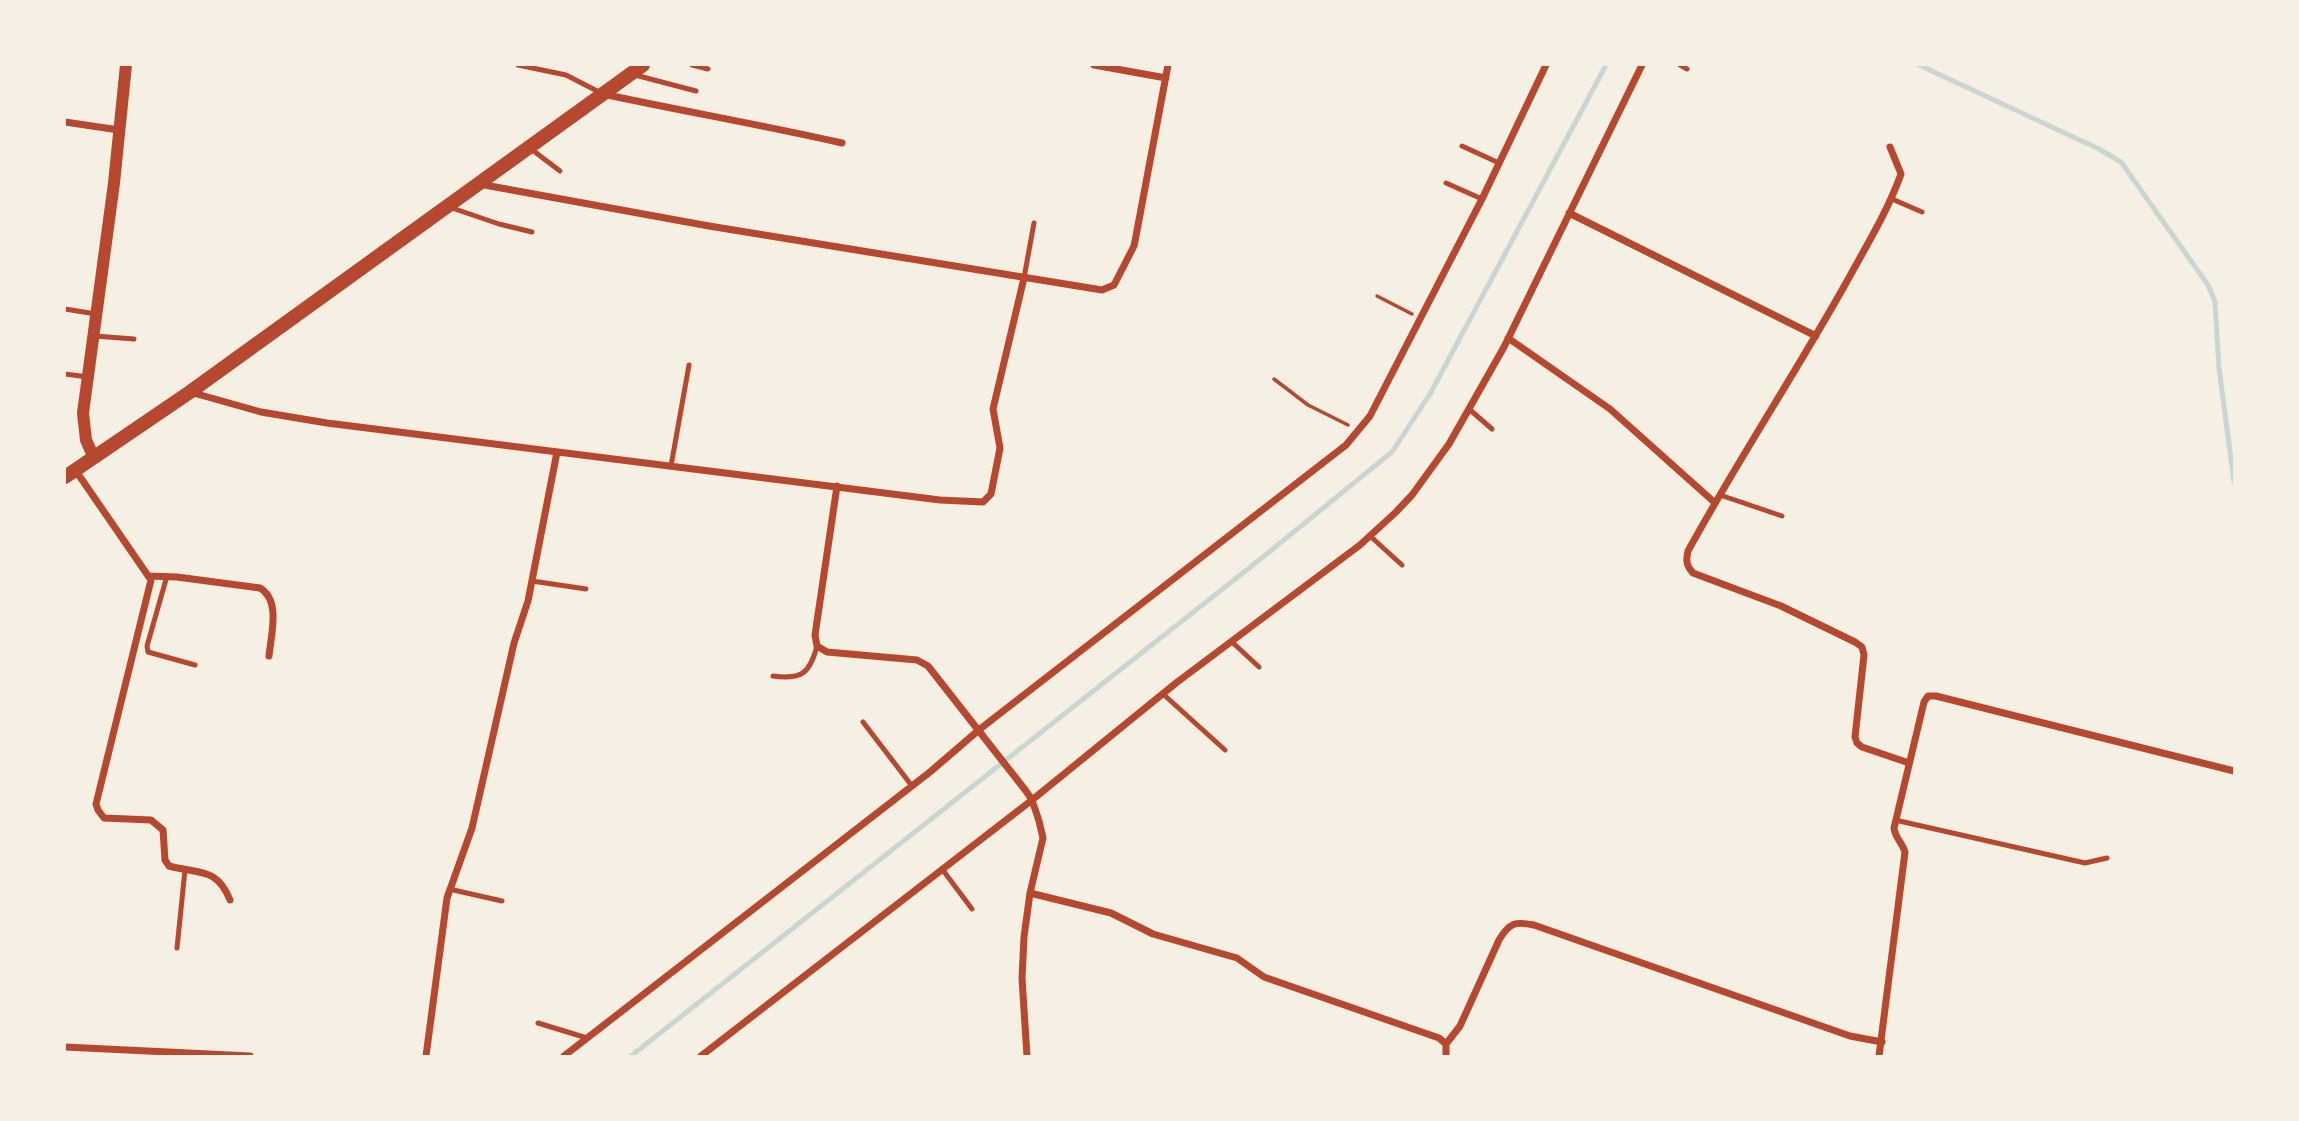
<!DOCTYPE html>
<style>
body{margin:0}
#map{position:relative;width:2299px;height:1121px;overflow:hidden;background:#f6efe4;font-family:"Noto Sans",sans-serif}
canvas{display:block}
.frame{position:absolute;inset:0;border:66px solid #f6efe4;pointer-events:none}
</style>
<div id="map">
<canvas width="2299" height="1121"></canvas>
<div class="frame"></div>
</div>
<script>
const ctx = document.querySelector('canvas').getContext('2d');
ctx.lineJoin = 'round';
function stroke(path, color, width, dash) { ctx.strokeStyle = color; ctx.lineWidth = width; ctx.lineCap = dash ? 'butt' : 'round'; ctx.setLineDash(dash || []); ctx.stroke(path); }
stroke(new Path2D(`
 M1919,65L2099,149L2121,162L2208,285L2215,302L2219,368L2234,482
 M631,1056L1258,561L1392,452L1430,394L1606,65`), '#c9d6d2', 5);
stroke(new Path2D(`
 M1377,296L1412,314
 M1274,379L1308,405L1348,425`), '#b5482f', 3.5);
stroke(new Path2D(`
 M518,65L566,75L599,92
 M692,65L708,69
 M1680,65L1687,69
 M635,75L696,91
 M1462,146L1499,163
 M531,149L560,171
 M1446,183L1482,199
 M1892,199L1922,212
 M452,208L499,224L532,232
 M1024,278L1034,223
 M65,309L96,314
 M95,336L134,339
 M65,374L88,377
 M1469,409L1492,429
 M671,466L689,365
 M1720,495L1782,516
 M1370,536L1402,565
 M167,576L147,646L148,652L195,665
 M532,581L586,589
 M1232,642L1259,667
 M773,676C802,680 810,673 817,646
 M1163,694L1225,750
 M863,722L912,786
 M1895,820L2085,863L2107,858
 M942,869L972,909
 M449,889L502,901
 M177,948L185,870
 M538,1023L587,1038`), '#b5482f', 5);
stroke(new Path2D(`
 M1094,65L1166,78
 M603,94C682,111 763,125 842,143
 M65,122L119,130
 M1890,147L1901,174C1887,213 1865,248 1846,283C1795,374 1738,460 1688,551C1686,560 1686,566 1693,573L1781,606L1855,642L1862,647L1864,655L1855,737L1857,743L1862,747L1909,763
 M479,184L709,226L1102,290L1114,285L1134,246L1136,236L1168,65
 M1569,213L1816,336
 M1508,338L1610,409L1714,502
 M190,392L261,412L327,423L940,500L983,502L991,494L1000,448L993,409L1024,278
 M76,471L151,580L96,804L98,810L104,818L151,820L163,830L165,860L169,866C199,874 217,867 230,900
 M837,486L815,635L817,646L827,652L917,660L928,666L1026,791L1032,800L1039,821L1043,838L1030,893L1024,937L1022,978L1027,1056
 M149,576L177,577L260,588C281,600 271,635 269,656
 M1030,893L1111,913L1153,934L1237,958L1264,977L1439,1038L1446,1044V1056
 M1446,1044L1460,1026L1499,940C1509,923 1515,921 1534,925L1850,1036L1882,1042
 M65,1047L250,1056
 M426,1056L447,898L472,828L514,643L528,601L557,452
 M564,1056L930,772L980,729L1346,445L1370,416L1482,199L1546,65
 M701,1056L1032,800L1176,683L1360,545L1396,512L1412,495L1449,444L1504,347L1642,65
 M1879,1056L1905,852C1902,842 1895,838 1894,828L1924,702L1928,696H1936L2234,771`), '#b5482f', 7);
stroke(new Path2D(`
 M94,458L86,440L83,413L114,183L126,65`), '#b5482f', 12);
stroke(new Path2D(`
 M65,477L190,392L643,65`), '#b5482f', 14);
</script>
